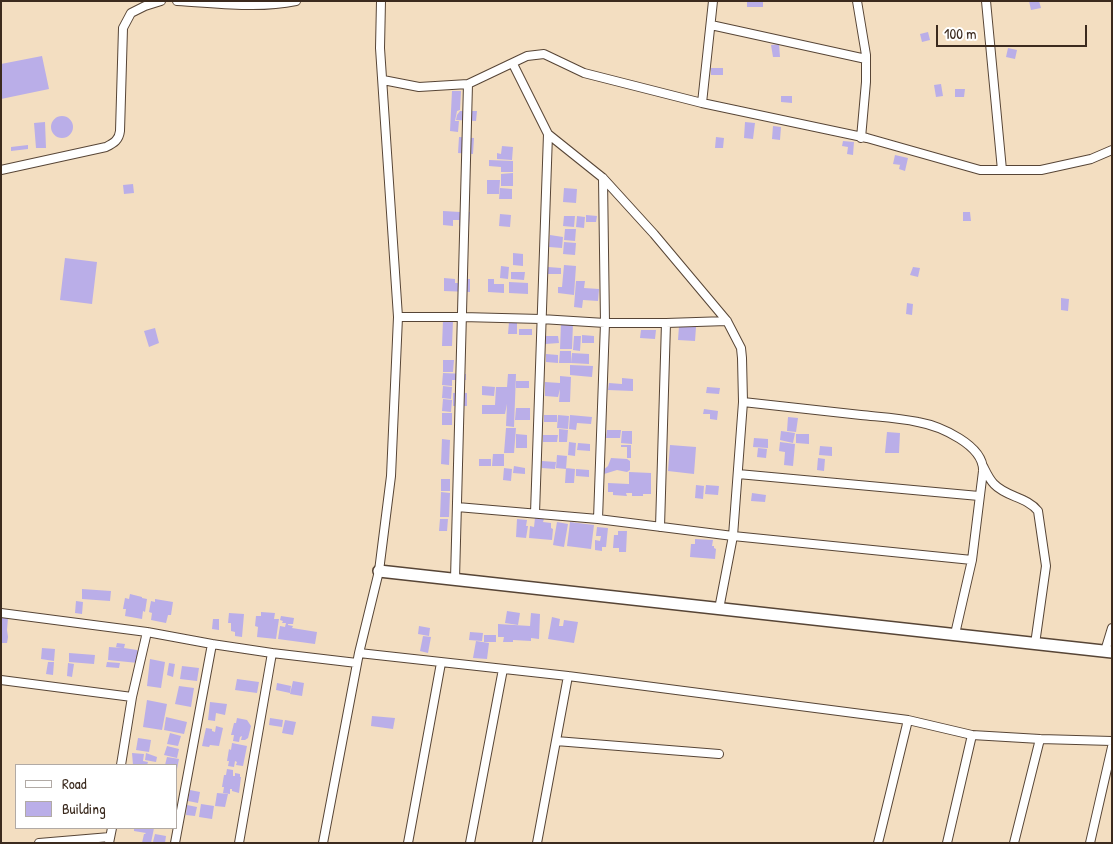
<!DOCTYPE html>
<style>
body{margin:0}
#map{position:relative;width:1113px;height:844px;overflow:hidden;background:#f3dec1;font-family:"Patrick Hand",sans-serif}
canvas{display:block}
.frame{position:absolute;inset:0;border:2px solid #3b2a1e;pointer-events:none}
.legend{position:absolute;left:15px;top:764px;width:162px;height:65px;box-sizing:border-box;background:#fff;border:1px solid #b1aaa5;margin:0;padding:6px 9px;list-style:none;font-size:15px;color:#3b2a1e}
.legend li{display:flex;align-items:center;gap:10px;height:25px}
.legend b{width:25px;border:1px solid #b1aaa5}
.scale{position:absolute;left:936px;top:25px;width:151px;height:22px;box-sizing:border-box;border:2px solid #3b2a1e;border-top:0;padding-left:6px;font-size:15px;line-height:18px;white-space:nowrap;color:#3b2a1e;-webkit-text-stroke:4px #fff;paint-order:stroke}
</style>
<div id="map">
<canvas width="1113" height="844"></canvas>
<div class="frame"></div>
<ul class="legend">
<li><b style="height:6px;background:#fff"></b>Road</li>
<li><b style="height:14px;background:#baaee8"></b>Building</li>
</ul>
<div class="scale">100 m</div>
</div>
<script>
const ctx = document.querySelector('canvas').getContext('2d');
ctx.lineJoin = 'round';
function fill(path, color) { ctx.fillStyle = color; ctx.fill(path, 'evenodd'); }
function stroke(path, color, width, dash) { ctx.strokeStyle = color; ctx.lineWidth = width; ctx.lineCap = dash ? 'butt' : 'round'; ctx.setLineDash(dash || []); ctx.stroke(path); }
fill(new Path2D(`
 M747,1H763V7H747Z
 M1029,1H1039L1041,8L1031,10Z
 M928,32L930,40L922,42L920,34Z
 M779,44L780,57H773L771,45Z
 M1008,48L1017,50L1015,59L1006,57Z
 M42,56L49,89L1,99V64Z
 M711,68H723V75H711Z
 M941,84L943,96L936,97L934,85Z
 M955,89H965L964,97H955Z
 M452,91H461L460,110L457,111L455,121H459L458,132L450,131Z
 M781,96H792V103L781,102Z
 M460,111H477L476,121L456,120L457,115Z
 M51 127a11 11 0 1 1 22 0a11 11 0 1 1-22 0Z
 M45,122L46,148H36L34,123Z
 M745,122L755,123L753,139L744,138Z
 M773,126L781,127L780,140L772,139Z
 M459,137L474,138L473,154L458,153Z
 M716,137L724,138L723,148H715Z
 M843,141L854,142L853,155L847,154L848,147L842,146Z
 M28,145V149L11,151V147Z
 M502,146L513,147L512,160L497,159V153L501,154Z
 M895,155L908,158L905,171L899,169L900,165H901L893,164Z
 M489,160L513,161V172H501V167L489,166Z
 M513,173V186H501V174Z
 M487,180H500L499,194H487Z
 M133,184L134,193L124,194L123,185Z
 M500,188L512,189V199H499Z
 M564,188L577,189L576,203L563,202Z
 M443,211L460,212V218H462V212H470L469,227L459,226V220H453V226L443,225Z
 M963,212H970L971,221H963Z
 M500,214L511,215L510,227L499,226Z
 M586,215L597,216L596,222H586Z
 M564,216H575L574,227L563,226Z
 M577,216L585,217L584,228L576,227Z
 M565,229H576L575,241L564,240Z
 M550,235L563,237L562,248L549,247Z
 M564,242L576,243L575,255L563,254Z
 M513,253L523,254V266L513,265Z
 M65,258L97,262L92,304L60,300Z
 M564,265L576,266L574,295L558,293V287H562Z
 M501,266L509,267L508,279L500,278Z
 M548,267L561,268V274H548Z
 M913,267L920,268L918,277L910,275Z
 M511,272H525L524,280L511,279Z
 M444,278L455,279V283H461V279H470V292L444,291Z
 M488,279H494V284H504V293L488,292Z
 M576,281H585L584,288L599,289L598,301L583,300L582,308L574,307Z
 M509,282L528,283V294L509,293Z
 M1061,298L1069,299L1068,311L1061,310Z
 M907,303L913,304L912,315L906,314Z
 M443,320H453L452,346H442Z
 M509,322H517V334H508Z
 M561,323H573L572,349H560Z
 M679,326L696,327L695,341L678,340Z
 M155,328L159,343L149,347L144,331Z
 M519,329H532V335H519Z
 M641,330H656L655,339L640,338Z
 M582,335L594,336V343H582Z
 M545,336H558L559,343L545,344Z
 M574,336H581L580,351L573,350Z
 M560,351H571V363H559Z
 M572,353L589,354V364L571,363Z
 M546,354L558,355V363L546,362Z
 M443,360H454L453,372H443Z
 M570,365L593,366L592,377L570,375Z
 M443,373L466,374V380H452V386L442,385Z
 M508,374H516L514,427L506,426L507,404L505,414H482V405H495L496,387H507Z
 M560,376L571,377L570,402H559L560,389L558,397L545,396V382L560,383Z
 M622,378L633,379V391L608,390L609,383L622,384Z
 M516,381H529V388H516Z
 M443,386L452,387L451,399L442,398Z
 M482,386L495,387L494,396L482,395Z
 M707,387L720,388L719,394L706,393Z
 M453,393H467V406H453Z
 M443,399L452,400L451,412L442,411Z
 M516,408H530V420H515Z
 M704,409L718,411L717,420L710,419V414H703Z
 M442,413H452V425H442Z
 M544,415H557V422H544Z
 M558,415L569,416L568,429L557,428Z
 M570,415L592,417L591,424L577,423L576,430L569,429Z
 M788,417L798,418L796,432L787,431Z
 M506,428H516L514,453H504Z
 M559,429L568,430L567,442H559Z
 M607,430H621L620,438H606Z
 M622,431H632V444L621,443Z
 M781,431L795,433L793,443L780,440Z
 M887,432L900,433L899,453H885Z
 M516,434L527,435V448H516Z
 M796,434H809V444L796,443Z
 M543,435H558L557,442H543Z
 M754,438L768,439V448L753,447Z
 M442,439L450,440L449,465L441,464Z
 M569,442L576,443L575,456L568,455Z
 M780,442L795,444L793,466L784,465L785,452L779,451Z
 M578,443L590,444V451L577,450Z
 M621,445H631V458H627V447H621Z
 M670,445L696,447L694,474L668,471Z
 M820,446L832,447V456L819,455Z
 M758,448L767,449L766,458L757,457Z
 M493,454H504V466H492Z
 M557,455L567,456L566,469L556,468Z
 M611,458L627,459L630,461V470L627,472L617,470L604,474H601L602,471L608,466Z
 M818,458L825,459L824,471L817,470Z
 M479,459H491V466H479Z
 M542,461L556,462L555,469L542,468Z
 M514,466L525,468V474L513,473Z
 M504,468L512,469L511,481L503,480Z
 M566,468L575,469L574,483H565Z
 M576,469L589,470V477L576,476Z
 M629,472L651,473V494H643V496H632V493H626L627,496L613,495V492H608V483L629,484Z
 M441,479H450V491H441Z
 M696,485L704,486L703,499L695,498Z
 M706,485L719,486L718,495L705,494Z
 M441,492L450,493L449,517H440Z
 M752,493L766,495L765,502L751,501Z
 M535,518L544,519L543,522L551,523V528L553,529L552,540L529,538L530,526L534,527Z
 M440,519H448L447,531H439Z
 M517,519L527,520L526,526H528L526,538L516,537Z
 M557,522L568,524L564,547L553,545Z
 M570,522L594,525L591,549L567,546Z
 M597,527L608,528L606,547H602V551L595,550V540L600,541L601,536H596Z
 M618,531H627L626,552H619V548H613L614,535H618Z
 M695,539L713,540L712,546H714V548L716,549L715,559L690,557L691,544H695Z
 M82,589L111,591L110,601L82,599Z
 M130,594L142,597V598L147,599L145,612L143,611L142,619L125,616L126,609H123L125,598L129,599Z
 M155,599L173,602L171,615H168L166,623L151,620L152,613L149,612L151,601L155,602Z
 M76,601L83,602L82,614L75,613Z
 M507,611L520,613L518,625L505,623Z
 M261,612L275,613L274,619H279L276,639L257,637L258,627L255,626L256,616H261Z
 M229,613L244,614L242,637L235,636V632L231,631V623H228Z
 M531,613L540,614L539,639L531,638V641L513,640V642H503L504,637H498V624L530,626Z
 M281,616L294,618L293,624H288V625L293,626L292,628L317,632L315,644L278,639L280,626L285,627L286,623H282L283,621L280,620Z
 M1,617L8,618L7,630L8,637L7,643H1Z
 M552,617L560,619L559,626H563L564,620L578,622L574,643L548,639Z
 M213,619H219V630L212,629Z
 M419,626L430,628L429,636L418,634Z
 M470,632L483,633L482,641L469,640Z
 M484,635H496V642H484Z
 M423,636L431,637L428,653L420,651Z
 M476,641L489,643L487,659L473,658Z
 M117,643L125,644L124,648L137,650L138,652V663L108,660L109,647L122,648L116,647Z
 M42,648L55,649L54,661L41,659Z
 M69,653L95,655L94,664L69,662Z
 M150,659L165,662L161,688L147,686Z
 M48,662H54L53,675L46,674Z
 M107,662L120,663L119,668L106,667Z
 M68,663L74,664L72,677L67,676Z
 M169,663L175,664L173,677L167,675Z
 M182,666L199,668L197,681L180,679Z
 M237,679L259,682L257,693L235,690Z
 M293,681L304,683L302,696L290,694Z
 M277,683L291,686L290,693L276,690Z
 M179,686L194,688L191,707L175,704Z
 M147,700L167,704L162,730L143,727Z
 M210,702L227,704L225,715L216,713L215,721L208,720Z
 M372,716L395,718L393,729L371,726Z
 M166,717L187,722L184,734L164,730Z
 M237,718L247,720L251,726L248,738L245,740H241L242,736L240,737L239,742L233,741L234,735H231L234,723H236Z
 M270,718L283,720L282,727L269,725Z
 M285,720L296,722L293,735L282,733Z
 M216,726L223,728L219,746L210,745L209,747L202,746L206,728L212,729V731L215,732Z
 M170,733L181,736L178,746L167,744Z
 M138,738L151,740L149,752L136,750Z
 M232,743L247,746L243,766L236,765L237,762L235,761L234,767L228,766L229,761H227L229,749L231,750Z
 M167,746L179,749L177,758L164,755Z
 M132,753L144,754L143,761L148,762L147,765H133Z
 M146,753L157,757L156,762L145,760Z
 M167,757L179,759L177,769H176V765H165Z
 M227,769L233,770V776H235V773L240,774V777H241L239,793L232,791V789H230V794L223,793L224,787H222L224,775H226Z
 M190,790L200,792L198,803L188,801Z
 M217,793L228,794L225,807L215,806Z
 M201,804L214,806L212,819L199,817Z
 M187,805L197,807L195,816L186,815Z
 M134,828H154L151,843H142L144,834H145L146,833L134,831Z
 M155,834L166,836L165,843L153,842Z`), '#baaee8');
const street = new Path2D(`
 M177,1C217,3 258,9 296,1
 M857,1L866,55V82L861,138
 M986,1L1002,170
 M711,25L866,59
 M513,64L548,134L535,513
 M383,80L419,87L468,84L527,56L544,54L584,73L702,103L867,138L980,170H1041L1091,159L1112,150
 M702,103L713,1
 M548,134L603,178L654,234L727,321L741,348L742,358L743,402L733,536L719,609
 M1,170L106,147C114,143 119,140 120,131L123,28L131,13L145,6L161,1
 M398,317H462L541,319L605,323H666L727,321
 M743,402C782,406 822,411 861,415C880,417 899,418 918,422C940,426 984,445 983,471L972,560L955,634
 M983,466C986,472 989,479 994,484C1006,497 1027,497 1038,511L1046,566L1035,644
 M738,474L979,496
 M457,507L598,519L733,536L972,560
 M598,519L605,323L603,178
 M660,527L666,323
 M455,579L468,84
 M1,613L147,632L212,644L272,653L357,663
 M1105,651L1112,628
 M359,653L568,676L908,720L972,735L1040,739L1112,741
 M1,680L132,697
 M556,741L719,754
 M121,765L132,697L147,632
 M39,843L110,837
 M109,843L112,828
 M175,843L212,644
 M239,843L272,653
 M323,843L359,653L379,571L391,476L398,317L380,48L381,1
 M408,843L441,663
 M470,843L503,669
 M537,843L568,676
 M878,843L908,720
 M947,843L972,735
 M1014,843L1040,739
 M1090,843L1112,747`);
const secondary = new Path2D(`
 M379,571L1112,652`);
stroke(street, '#574536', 10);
stroke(secondary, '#574536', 14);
stroke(street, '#fff', 8);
stroke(secondary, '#fff', 11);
</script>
